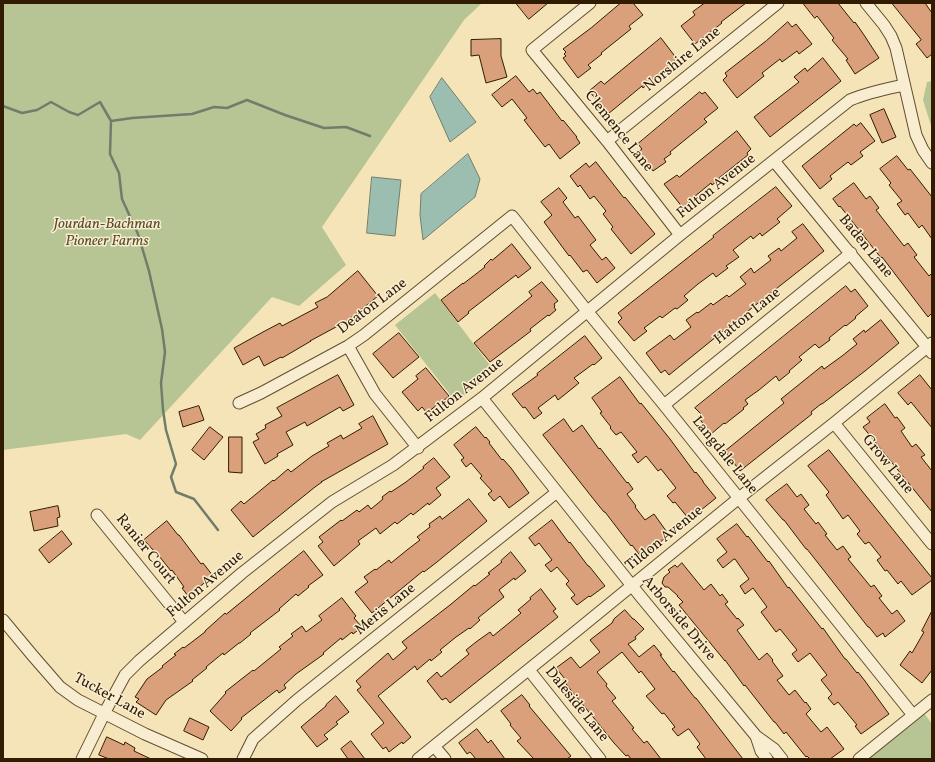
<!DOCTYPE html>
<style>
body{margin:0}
#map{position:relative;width:935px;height:762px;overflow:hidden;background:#f5e4b8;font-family:Vollkorn,serif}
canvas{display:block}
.frame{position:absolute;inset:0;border:4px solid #311b01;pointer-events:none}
</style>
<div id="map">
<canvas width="935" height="762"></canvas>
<div class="frame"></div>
</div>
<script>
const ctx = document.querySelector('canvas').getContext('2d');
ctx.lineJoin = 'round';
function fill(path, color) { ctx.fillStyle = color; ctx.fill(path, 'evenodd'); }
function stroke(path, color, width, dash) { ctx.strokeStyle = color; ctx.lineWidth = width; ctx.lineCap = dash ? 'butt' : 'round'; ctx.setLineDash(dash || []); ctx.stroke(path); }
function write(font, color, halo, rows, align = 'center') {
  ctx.font = font + ' Vollkorn,serif'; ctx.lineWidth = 3; ctx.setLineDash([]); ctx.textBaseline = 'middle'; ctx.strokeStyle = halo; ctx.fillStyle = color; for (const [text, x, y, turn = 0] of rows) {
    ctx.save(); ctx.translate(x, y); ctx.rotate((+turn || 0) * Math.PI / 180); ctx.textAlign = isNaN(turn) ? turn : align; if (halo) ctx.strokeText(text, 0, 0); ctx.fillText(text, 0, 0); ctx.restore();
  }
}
fill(new Path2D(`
 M3,3H482L464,20L322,227L346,265L299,306L272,297L140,440L126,434L3,450Z
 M932,81V129L923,100L927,82Z
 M435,293L495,372L456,402L395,325Z
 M924,713L932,724V759H867Z`), '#b6c593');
const water = new Path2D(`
 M442,78L476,122L450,142L430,97Z
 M468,154L480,179L475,197L423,240L420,215L421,194Z
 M372,177L401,180L395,236L367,233Z`);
fill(water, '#9cbeb1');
stroke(water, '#717d6b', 1);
stroke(new Path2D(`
 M3,106L22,113L37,110L51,102L69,112L78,115L100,102L111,121L132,118L192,114L214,107L227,108L247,100L285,115L324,128L346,127L370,136
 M111,121L110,154L119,173L122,199L138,234L149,271L162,329L165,352L161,383L163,410L166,430L176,464L171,477L176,492L194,499L218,530`), '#717d6b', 2.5);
const building = new Path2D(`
 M516,3H548L529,19Z
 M621,3H633L643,15L629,26L631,29L601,53L602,54L588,65L591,68L578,78L563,58L566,56L564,54L566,52L563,49L591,28Z
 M705,3H746L721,22L722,23L695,44L681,26L695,15L693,12Z
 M803,3H838L854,23L855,22L864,35L879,58L855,74L846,60L848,59L832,40L834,38L817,16L815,18Z
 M892,3H925L932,13V54L927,58L916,44L921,40Z
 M788,22L792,27L796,24L812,44L799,54L797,51L782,62L780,59L762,73L764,76L737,98L723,80L727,76L725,73L766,41Z
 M661,38L677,59L643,88L642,86L608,114L589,91L601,81L604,84Z
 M501,39V56L507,77L486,83L479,55L471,56V40Z
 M823,58L841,81L770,137L754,117L799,82L794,77L805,68L807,71Z
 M516,76L529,92L533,89L537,94L540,92L562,121L563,120L577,137H576L580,143L560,159L549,144L545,147L524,120L527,118L512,99L502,107L492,95Z
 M700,92L702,94L705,92L718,108L704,119L707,122L670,152L671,154L664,159L666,162L653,171L638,152L642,149L638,144Z
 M884,109L896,137L882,143L870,115Z
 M861,123L875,141L860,152L863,156L851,165L848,162L830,176L832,179L820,189L802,166L854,124L856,126Z
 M737,131L751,149L747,153L748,155L719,178L720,179L712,185L711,183L694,197L695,198L683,208L664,184L677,175L679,177Z
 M897,156L908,170L910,169L932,197V239L922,225L919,228L908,213L905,215L897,204L902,201L889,185L891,183L880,169Z
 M596,162L624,198L625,197L655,234L631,254L611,229L613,227L603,214L606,211L594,196L590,199L580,185L578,187L570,176L586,163L589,167Z
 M854,183L866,199L870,196L879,208L876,210L904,246L908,243L917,255L914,257L929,276L932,273V313L928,317L882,257L881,258L840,206L839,207L833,199Z
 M776,187L792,206L777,219L780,222L762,236L760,233L753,239L751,236L733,250L739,257L726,266L728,268L716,277L713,273L698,284L684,296L688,300L677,309L675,308L662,318L660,316L644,328L647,331L634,341L618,322L622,318L618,313L714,237L713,236Z
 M559,188L567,198L563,202L575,218L578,216L596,240L590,245L602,260L606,257L615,268L597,283L587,270L583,272L570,255L569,256L544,222L552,215L541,202Z
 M803,224L824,251L743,315V316L727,328L669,375L665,370L661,373L646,353L670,335L674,340L691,327L686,320L697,312L698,313L711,303L713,305L727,295L729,297L746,284L740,277L751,268L754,273L771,260L768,256L779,248L781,251L797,238L792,232Z
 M512,244L531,268L518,278L516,275L468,312L469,313L458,322L441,300L463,283V284L485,267L484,266L491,259L492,260Z
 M358,271L378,296L347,321L310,341H311L282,358L281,357L264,366L259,356L243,365L234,348L263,332L280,323L282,326L318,307L315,303L327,297Z
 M542,282L558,301L554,304L555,306L554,307L556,310L549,316L548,315L530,329L531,331L490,362L474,343L532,296L529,292Z
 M846,286L851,292L855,289L868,306L855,317L856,318L846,326L845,325L829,338L830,340L819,348L815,344L799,357L802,360L789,371L790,372L779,381L776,376L759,390L745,400L748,404L743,408L744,409L725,424L724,423L711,434L698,417L701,414L695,408Z
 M881,320L899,343L865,371L822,404H821L811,412L812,414L740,471L725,451L784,403L781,399L822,366L824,369L842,356L857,344L853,339L864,330L865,332Z
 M399,333L419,357L393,378L373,354Z
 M585,336L602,358L594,365L593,364L574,378L579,383L558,400L555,395L538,408L542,413L534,419L525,407L523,408L512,394L538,375L537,374Z
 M426,368L449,396L439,405L438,404L427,413L422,407L418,411L402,392L418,379L416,376Z
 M338,375L354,405L343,411L340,407L307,426L305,422L286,432L293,445L277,454L278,456L265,464L253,442L259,439L256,434L266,428L265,425L282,416L277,408Z
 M920,375L932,390V428L911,402L908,405L898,393Z
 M620,377L640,404L641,403L670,439L695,473L696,472L703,481V482L716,498L701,510L700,509L688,518L675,502L673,503L667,496L676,488L661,469L658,471L646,456L638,463L632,455L637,452L621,432L616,435L610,428L611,427L600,413L602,412L592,398Z
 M885,404L895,418L897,417L905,428L901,431L912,447L916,444L925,455L921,457L932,471V512L863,427L870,422L867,418Z
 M199,406L204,420L183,427L179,412Z
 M373,416L388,444L321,482H322L315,487L253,537L231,510L241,501L244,504L273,480L274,481L288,469L291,472L312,456L329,446L327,443L341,435L343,439L362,428L359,424Z
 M564,419L573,432L582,425L599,449L600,448L627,483L628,482L633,489L627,494L636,506L635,507L645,520L654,514L669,535L641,557L632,545L631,546L605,512H604L595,501L543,435Z
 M210,427L223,437L204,460L192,450Z
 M476,427L485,438L486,437L490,442L489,443L502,460L503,459L511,468L529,493L509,508L500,496L494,501L488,494L492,491L480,478L482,476L471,463L466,467L461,460L464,458L454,445Z
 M229,437H242V473L229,472Z
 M829,450L932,578V580L912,595L901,581L898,584L887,570L885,571L877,560L881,557L869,542L865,544L857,534L860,531L848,515L843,519L826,495L829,492L808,466Z
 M434,458L450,477L436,488L441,495L429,505L428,503L413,515L411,513L397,524L395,522L380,534L376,528L358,541L360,544L334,566L318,546L323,542L319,537L341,520L342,521L357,510L359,512L368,505L371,509L383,499L382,497L390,491L391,492L406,482L424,468L423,467Z
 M787,484L797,497L801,494L809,505L804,509L816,524L818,522L827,534L825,535L837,550L843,546L851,557L848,559L871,587L874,585L882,596L879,598L892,614L897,610L905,621L885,637L883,633L877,637L869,627H868L829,577L807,549H806L784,520H783L766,500Z
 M469,499L487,521L437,562L424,572L423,571L372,613L355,592L368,582L364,577L375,569L376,570L389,560L391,563L407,550L420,540L417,537L430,527L429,524L440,516L442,519Z
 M58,506L60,517L57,518L58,526L34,531L30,512Z
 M552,520L569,543L570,542L588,566H589L605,586L590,597L589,596L577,605L571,598L575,595L566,584L569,581L557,567L551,572L545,565L552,560L539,543L535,546L529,538Z
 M167,521L178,535H179L201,564L203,563L213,576L188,596L182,588L184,587L172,570L171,571L155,551H154L144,540Z
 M737,524L747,537L748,536L768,562L769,561L788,588L789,587L822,629L823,628L845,659H846L857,673L858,672L865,681L889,714L861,734L855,726L857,725L838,702L834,705L828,698L832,694L821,680L827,675L810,653L798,662L792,654L797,650L780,629L776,632L761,612L767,607L753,588L745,594L740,586L749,579L735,559H734L723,568L717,560L727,552L717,539Z
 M62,531L72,544L49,563L39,550Z
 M304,551L323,575L308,586L309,587L298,596L296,594L279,609L280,610L250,633L251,634L240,643H239L224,655L223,653L206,667L207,668L192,680L193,681L166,700L156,715L136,702L139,699L135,697L147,679L163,667L162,666L176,655L174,654L183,647L184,648L205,632V631L225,613L226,614Z
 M511,552L526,571L515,580L514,578L499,590L504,597L478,618L480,620L470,629L469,628L456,637L440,650L442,652L431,661L430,659L417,670L415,666L378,696L411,737L403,744L402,742L389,752L386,747L383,749L371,734L384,723L357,690L361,687L356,681L388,653L393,660L407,648L402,642L450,605L474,585L475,586L490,574L488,573L502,562L501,561Z
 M682,563L704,590L711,584L720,596L722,594L728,602L725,604L737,619L738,618L744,625L737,630L759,660L767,653L773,660L772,661L783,676L777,680L789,695L795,690L805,703L806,702L811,709L806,714L821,732L827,727L844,749L830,759H810L807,756L806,757L786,732L784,734L775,722H774L745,685L744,686L725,660V661L716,650L679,605L683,602L677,596H678L668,587H665L662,583L664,577L670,572L668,570L675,565L677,567Z
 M541,589L556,609L553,611L558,617L450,703L446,698L442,700L427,681L437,672L441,677L469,654L466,650L476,642L490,632L493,636L509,623L521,613L518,610L531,599L530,598Z
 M342,598L356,616L354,618L362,627L353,634L352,632L342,640L341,638L323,653L324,654L296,674L284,685L286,688L279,693L277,690L241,718L242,719L231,731L210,711L226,693L225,692L253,670L254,671L281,649L279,647L293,636L291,634L302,626L306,632L322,620L319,616Z
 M625,610L633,619H634L644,629L635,637L636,639L628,644L639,657L654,645L662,655H660L673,672L674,671L695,698H696L743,759H706L697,747L700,744L689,729H688L678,736L672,729L675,727L664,713L662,714L646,696L655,689L641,671L639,673L622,652L597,672L607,684L606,686L616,698L612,701L634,728L632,729L644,743L647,741L661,759H631L628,755L626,756L614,743L593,717L574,694L563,680L565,679L556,668L571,657L580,668L600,652L590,640L612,623L614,619Z
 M932,611V670L922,683L900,665L910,651L912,653L924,632L922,631Z
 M522,695L530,705L529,706L571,756L567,759H534L517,741L521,738L510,725L511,724L501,711Z
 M336,696L349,712L336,722L338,724L324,735L328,739L317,747L301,727L326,706V705Z
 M190,718L209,727L203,740L184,731Z
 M477,729L488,743L491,740L505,759H476L470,752L467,754L459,743Z
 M107,737L124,745L125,742L135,748L134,751L151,759H109L99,755Z
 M351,741L365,759H348L341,749Z`);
fill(building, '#da9f7b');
stroke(building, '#311b01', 1);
const minor = new Path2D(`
 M590,3L532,50L607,141L680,235
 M866,3L884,25L891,36L896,48L916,135L923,150L932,163
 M607,141L778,3
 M774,161L932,353
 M348,346L361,369L375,394L418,448
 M482,398L641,597L756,736L774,749L782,759
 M239,403L261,393L348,346L364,335L512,216L587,311L664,405L913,715
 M664,405L851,253
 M834,423L932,544
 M97,515L184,622
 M3,620L33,656L60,687L78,700L145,734L202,759
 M529,670L600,759
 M756,736L761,751L767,759
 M434,746L445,759
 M82,759L106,710L125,675L139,661L242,573L332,502L393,465L482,398L680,235L850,100C868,92 885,89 904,85
 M243,759L253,739L297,700L557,492
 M418,759L580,628L739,498L834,423L932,343
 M859,759L932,700`);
stroke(minor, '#624d2f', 13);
stroke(minor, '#f8edd1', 11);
write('15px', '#311b01', '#f8edd1', [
 ["Norshire Lane",683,60,-39],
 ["Clemence Lane",618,132,51],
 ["Fulton Avenue",717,187,-38],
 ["Baden Lane",865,247,51],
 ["Deaton Lane",373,307,-37],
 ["Hatton Lane",748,317,-39],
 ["Fulton Avenue",465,391,-38],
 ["Langdale Lane",724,456,51],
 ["Grow Lane",887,465,51],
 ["Tildon Avenue",665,539,-39],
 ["Ranier Court",145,550,51],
 ["Fulton Avenue",206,585,-40],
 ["Meris Lane",386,610,-39],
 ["Arborside Drive",678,619,50],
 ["Tucker Lane",109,697,29],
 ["Daleside Lane",576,705,51]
]);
write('italic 15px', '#594e2d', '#f8edd1', [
 ["Jourdan-Bachman",107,225],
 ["Pioneer Farms",107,242]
]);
</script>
